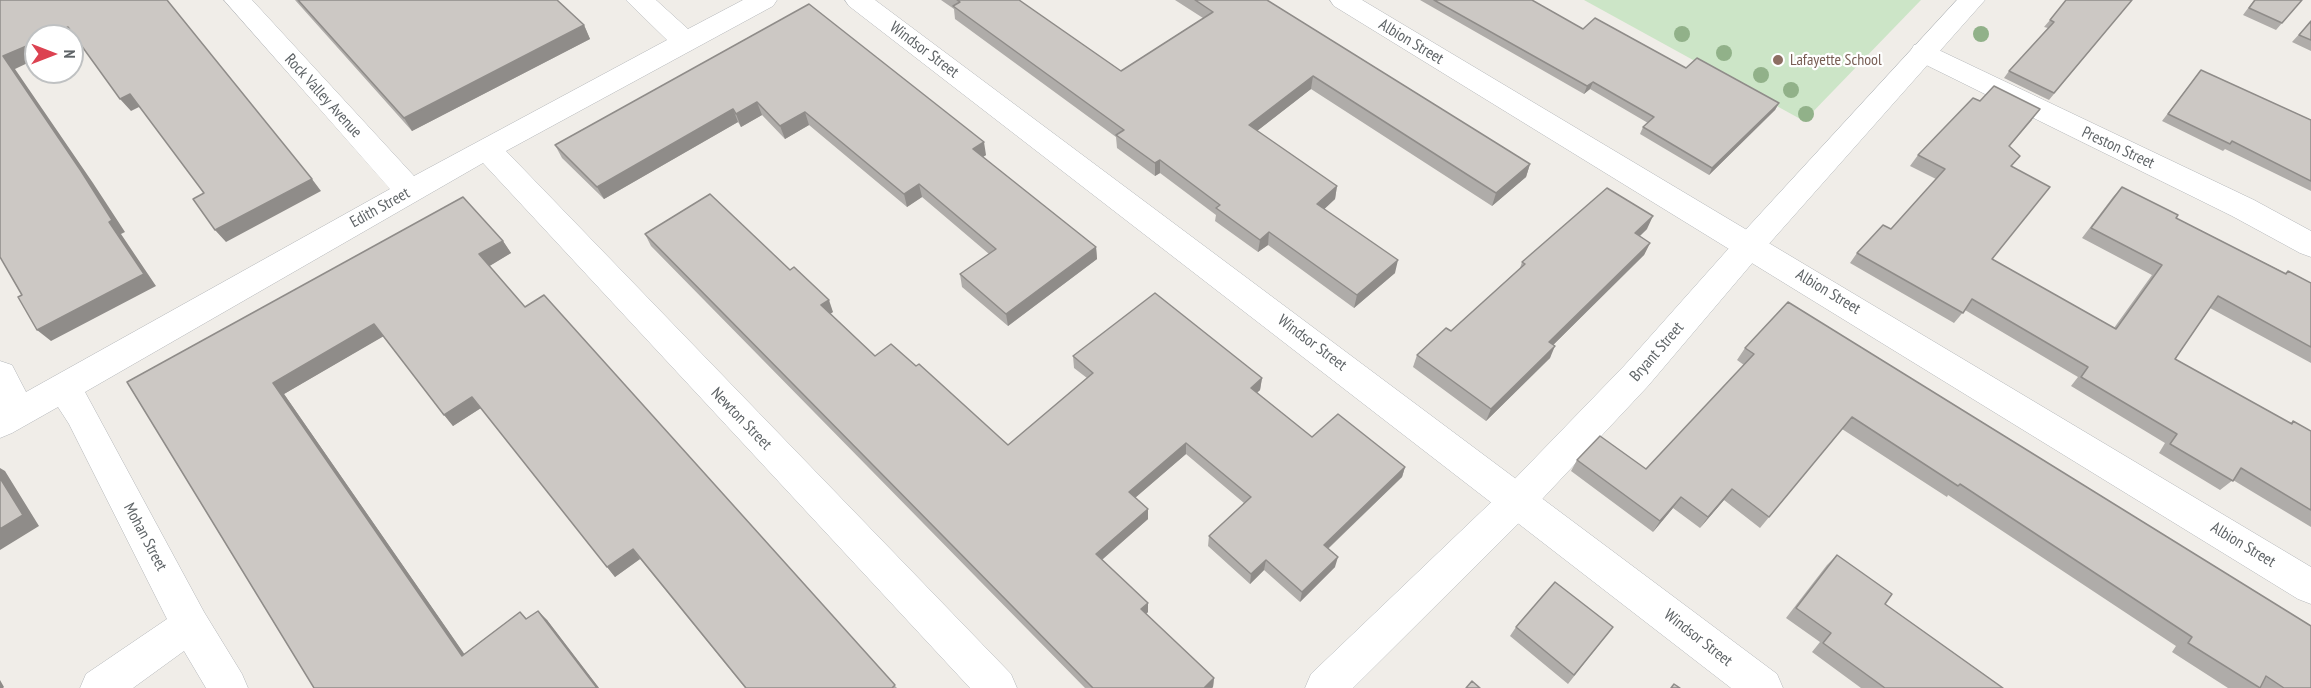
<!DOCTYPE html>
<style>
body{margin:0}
#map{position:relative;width:2311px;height:688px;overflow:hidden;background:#f0ede8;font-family:"PT Sans Narrow",sans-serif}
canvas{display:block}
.north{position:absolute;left:24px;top:24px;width:60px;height:60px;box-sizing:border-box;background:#fff;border:2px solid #bfc1c2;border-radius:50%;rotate:90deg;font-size:16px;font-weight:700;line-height:24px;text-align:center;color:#5f6467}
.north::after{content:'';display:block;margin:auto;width:21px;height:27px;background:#dc4251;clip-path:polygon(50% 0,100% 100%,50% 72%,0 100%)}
</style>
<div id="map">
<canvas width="2311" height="688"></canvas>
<div class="north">N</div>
</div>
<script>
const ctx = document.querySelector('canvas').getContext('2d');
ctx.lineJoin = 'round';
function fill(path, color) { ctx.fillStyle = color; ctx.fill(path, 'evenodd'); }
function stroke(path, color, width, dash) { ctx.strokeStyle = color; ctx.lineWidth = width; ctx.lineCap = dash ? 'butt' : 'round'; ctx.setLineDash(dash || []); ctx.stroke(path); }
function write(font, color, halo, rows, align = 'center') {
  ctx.font = font + ' "PT Sans Narrow",sans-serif'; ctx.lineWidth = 4.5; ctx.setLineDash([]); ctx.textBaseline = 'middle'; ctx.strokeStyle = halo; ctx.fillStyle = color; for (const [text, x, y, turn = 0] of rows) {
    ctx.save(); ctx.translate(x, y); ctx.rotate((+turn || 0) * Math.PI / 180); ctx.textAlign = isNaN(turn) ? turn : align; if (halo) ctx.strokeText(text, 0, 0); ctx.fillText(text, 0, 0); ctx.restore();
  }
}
fill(new Path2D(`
 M1584,0H1921L1804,121Z`), '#cce5c7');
const minor = new Path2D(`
 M224,0H252L414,176L667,40L626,0H656L688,29L743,0H777L773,6L506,151L1011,674L1017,688H970L483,163L85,392L204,612L242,674L248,688H206L184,651L133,688H80L86,674L167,619L69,424L58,407L12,433L0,438V361L12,365L26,392L390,189Z
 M845,0H875L1777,674L1783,688H1731L849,6Z
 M1330,0H1362L2311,567V604L2298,599L1334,6Z`);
const tertiary = new Path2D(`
 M1924,43L2254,200L2311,231V257L2300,253L2232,216L1914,59L1910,52L1914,45Z`);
const secondary = new Path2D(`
 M1957,0H1985L1760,254L1648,386L1531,511L1353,688H1305L1311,674L1505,489L1624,366L1738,238Z`);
stroke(minor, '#b3b6b9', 1);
stroke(tertiary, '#b3b6b9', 1);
stroke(secondary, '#b2b6b9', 1);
fill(minor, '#fff');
fill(tertiary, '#fff');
fill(secondary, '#fff');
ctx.fillStyle = '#91b189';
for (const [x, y] of [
 [1682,34],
 [1981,34],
 [1724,53],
 [1761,75],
 [1791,90],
 [1806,114]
]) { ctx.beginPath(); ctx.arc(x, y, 8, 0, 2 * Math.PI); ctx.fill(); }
fill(new Path2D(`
 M295,0H557L584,25L590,39L412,131Z
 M941,0H1019L1121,71L1203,18L1175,0H1267L1530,164L1526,177L1492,206L1311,89L1257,131L1337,186L1335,199L1324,209L1395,273L1354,308L1268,245L1258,252L1215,221L1216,215L1160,173L1155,176L1117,148L1116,137L955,19L954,9Z
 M1420,0H1532L1583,29L1779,103L1775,110L1709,175L1640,134L1643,127L1648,123L1590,89L1584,94Z
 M2132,0L2049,100L2004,78L2009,71L2048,28L2044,27L2050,20Z
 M2254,0H2302L2276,30L2243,15Z
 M809,4L986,155L983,157L1096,247L1097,259L1008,326L962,287L960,274L989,254L922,197L907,207L809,125L785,139L762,115L741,127L738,122L604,199L562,158L555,145Z
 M2311,21V51L2292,42Z
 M2201,70L2311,120V191L2225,149L2223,151L2162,121Z
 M1980,101L2032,120L2009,147L2012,167L1992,259L2114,328L2152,275L2082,238L2113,197L2122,187L2176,218L2285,273L2288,271L2311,283V363L2210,308L2175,359L2290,423L2293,421L2311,431V527L2233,480L2220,490L2159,453L2165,443L2071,386L2078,377L1965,310L1954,323L1850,263L1857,253L1891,229L1936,179L1910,166L1918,155Z
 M1647,229L1640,236L1650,243L1644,255L1553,345L1550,358L1486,421L1413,367L1417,355L1451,331L1520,268L1522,262Z
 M645,234L833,312L830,313L875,356L916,366L1008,445L1087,378L1074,368L1073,356L1262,378L1260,390L1257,393L1312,437L1405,467L1402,477L1328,549L1335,567L1300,602L1264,570L1250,584L1208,546L1209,536L1244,503L1186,454L1135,498L1148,519L1102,560L1148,603V612L1146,614L1214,678L1213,687L1212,688H1085L651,246Z
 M503,241L511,253L489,266L525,307L897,688H745L640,559L615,577L481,408L453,426L383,336L284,394L464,654L520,612L527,619L538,611L547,620L599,688H314L127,382Z
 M1745,348L2311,688H2228L2172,652L2176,646L1948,495L1947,497L1842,429L1760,528L1724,500L1700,528L1673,508L1653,532L1571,471L1577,460L1646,469L1744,365L1737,360Z
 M1837,555L1885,604L2003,688H1861L1812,652L1820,642L1786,618L1827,565Z
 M1516,627H1613L1568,684L1510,636Z`), '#afaca9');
fill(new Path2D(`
 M584,25L590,39L412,131L404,118Z
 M68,27L79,40L72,43V36H49Z
 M36,42V59L15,69L93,183L125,232L121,234L156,286L51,341L37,330L109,222L3,56Z
 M1313,76L1311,89L1248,138L1249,125Z
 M1593,82L1590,89L1584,94L1587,86Z
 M130,94L141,106L131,111L120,99Z
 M757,102L762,115L741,127L736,114Z
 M1779,103L1775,110L1709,175L1712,168Z
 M733,109L738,122L604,199L597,187Z
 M805,112L809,125L785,139L780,126Z
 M984,142L986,155L975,162L973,149Z
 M1160,160V173L1155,176V163Z
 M1530,164L1526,177L1492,206L1496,193Z
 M312,179L321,191L226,242L215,230Z
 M919,184L922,197L907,207L904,194Z
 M1337,186L1335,199L1316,217L1317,204Z
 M1653,216L1647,229L1629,246L1635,233Z
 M1269,232L1268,245L1258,252L1260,240Z
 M503,241L511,253L488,267L479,254Z
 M1650,243L1644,255L1544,354L1549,342Z
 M1096,247L1097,259L1008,326L1006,314Z
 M1398,260L1395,273L1354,308L1357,295Z
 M829,300L833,312L826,317L821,305Z
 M374,324L384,336L284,394L472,665L462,656L273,383Z
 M1555,346L1550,358L1486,421L1491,409Z
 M1262,378L1260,390L1249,399L1251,388Z
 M472,397L481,408L453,426L444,415Z
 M1186,443V454L1129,503V492Z
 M1405,467L1402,477L1321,555L1324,545Z
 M0,468L5,471L39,526L0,550Z
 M1732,489L1724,500L1700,528L1708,517Z
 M1681,497L1673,508L1653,532L1660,521Z
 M1148,509V519L1097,564L1096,554Z
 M633,549L640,559L615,577L607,567Z
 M1338,557L1335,567L1300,602L1302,592Z
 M1266,560L1264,570L1250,584L1251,574Z
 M1148,603V612L1141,618V609Z
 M538,611L547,620L599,688H597Z
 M1214,678L1213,687L1212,688H1204Z
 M0,680L4,687L3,688H0Z`), '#8f8c89');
const building = new Path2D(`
 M0,0H167L312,179L215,230L193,199L204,193L130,94L120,99L68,27L49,36H36V42L3,56L81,171L112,220L109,222L144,274L37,330L18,297L22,295L0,257Z
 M298,0H557L584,25L404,118Z
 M957,0H1019L1121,71L1213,12L1195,0H1267L1530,164L1496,193L1313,76L1249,125L1337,186L1317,204L1398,260L1357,295L1269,232L1260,240L1216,208L1220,205L1160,160L1155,163L1116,135L1124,130L953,6L960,2Z
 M1434,0H1532L1583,29L1595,18L1686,68L1697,58L1779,103L1712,168L1643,127L1654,117L1593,82L1587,86Z
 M2066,0H2132L2054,93L2009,71L2054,22L2050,20Z
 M2255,0H2302L2282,23L2249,8Z
 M809,4L984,142L973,149L1096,247L1006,314L960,274L996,249L919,184L904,194L805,112L780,126L757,102L736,114L733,109L597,187L555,145Z
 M2311,21V40L2299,35Z
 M2201,70L2311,120V181L2232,141L2230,144L2168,114Z
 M1994,86L2040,109L2009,146L2020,156L2011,166L2050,187L1992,259L2116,329L2162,265L2091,228L2122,187L2178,215L2176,218L2286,274L2288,271L2311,283V347L2218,296L2175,359L2292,424L2293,421L2311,431V510L2241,468L2233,481L2170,444L2177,434L2081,377L2088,367L1972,299L1963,313L1857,253L1883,225L1891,229L1945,169L1918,155L1973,98L1980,101Z
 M1607,188L1653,216L1635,233L1650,243L1549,342L1555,346L1491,409L1417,355L1446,328L1451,331L1525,264L1522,262Z
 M710,194L790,270L794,267L829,300L821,305L875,356L891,344L916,366L919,364L1008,445L1093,373L1073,356L1155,293L1262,378L1251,388L1312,437L1338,414L1405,467L1324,545L1338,557L1302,592L1266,560L1251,574L1209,536L1251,497L1186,443L1129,492L1148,509L1096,554L1148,603L1141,609L1214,678L1204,688H1093L645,234Z
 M463,197L503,241L479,254L525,307L544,295L895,685L892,688H746L633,549L607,567L472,397L444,415L374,324L273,383L462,656L520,612L526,619L538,611L597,688H314L127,382Z
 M1788,302L2311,626V688H2284L2266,676L2260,688L2188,643L2192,637L1960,484L1958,486L1852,417L1769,517L1732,489L1708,517L1681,497L1660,521L1577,460L1600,436L1646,469L1754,354L1745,348Z
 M0,478L23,515L0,529Z
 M1837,555L1892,594L1885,604L2003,688H1885L1823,643L1831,633L1796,608Z
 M1555,582L1613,627L1574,675L1516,627Z
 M1472,681L1480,688H1466Z
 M1674,684L1680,688H1671Z`);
fill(building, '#ccc8c4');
stroke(building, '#8f8c89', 1.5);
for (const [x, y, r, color] of [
 [1778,60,6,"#8d6e63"]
]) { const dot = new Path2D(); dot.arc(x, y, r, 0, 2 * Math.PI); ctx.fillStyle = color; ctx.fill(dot); stroke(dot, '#fff', 2); }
write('16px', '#5f6467', '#fff', [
 ["Albion Street",1411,42,31],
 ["Windsor Street",924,50,37],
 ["Rock Valley Avenue",323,96,48],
 ["Preston Street",2118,148,25],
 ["Edith Street",380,208,-29],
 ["Albion Street",1828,292,31],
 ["Windsor Street",1312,343,37],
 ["Bryant Street",1657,352,-49],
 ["Newton Street",741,419,46],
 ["Mohan Street",145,537,62],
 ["Albion Street",2243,545,31],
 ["Windsor Street",1698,638,38]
]);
write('16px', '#785e54', '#fff', [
 ["Lafayette School",1790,60]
], 'left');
</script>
